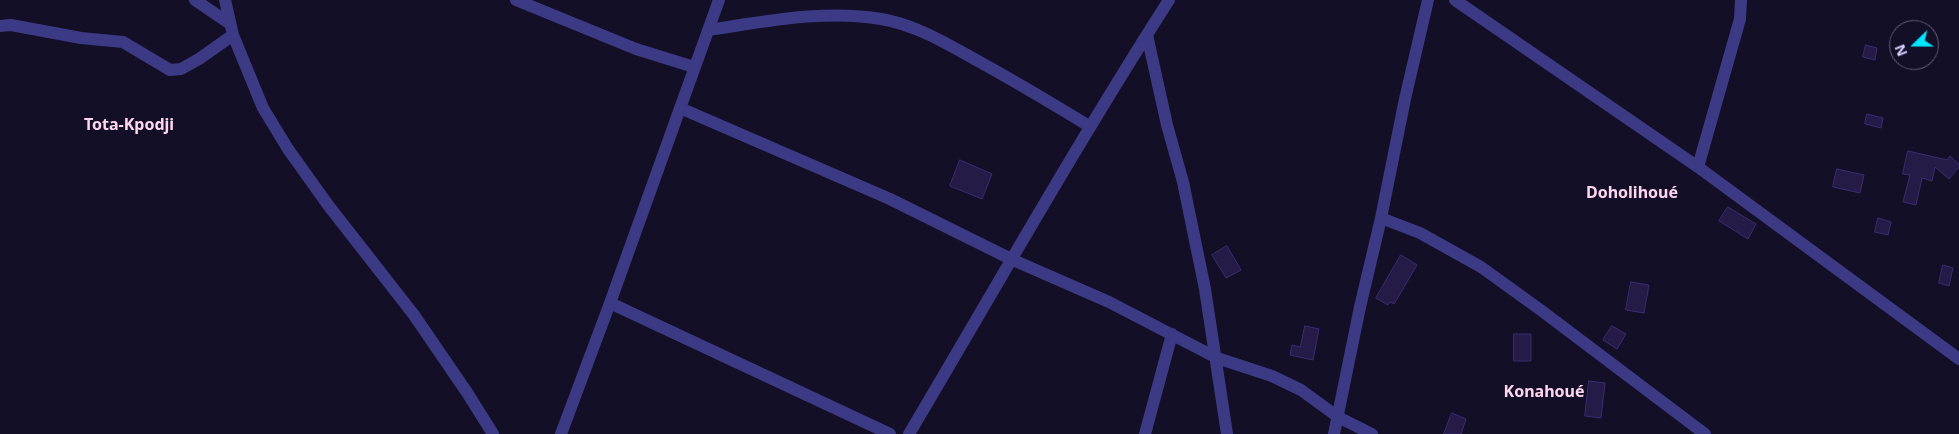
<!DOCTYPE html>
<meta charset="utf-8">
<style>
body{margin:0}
#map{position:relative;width:1959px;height:434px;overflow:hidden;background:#130f26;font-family:"Noto Sans",sans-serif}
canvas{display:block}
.north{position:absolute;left:1889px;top:20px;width:50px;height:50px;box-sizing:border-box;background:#130f26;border:1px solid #625e7d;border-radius:50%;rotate:248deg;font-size:14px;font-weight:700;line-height:20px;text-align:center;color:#d9d4ff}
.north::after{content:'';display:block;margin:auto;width:18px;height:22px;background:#00e5ff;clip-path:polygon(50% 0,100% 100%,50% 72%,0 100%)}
</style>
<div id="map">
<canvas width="1959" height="434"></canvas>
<div class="north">N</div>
</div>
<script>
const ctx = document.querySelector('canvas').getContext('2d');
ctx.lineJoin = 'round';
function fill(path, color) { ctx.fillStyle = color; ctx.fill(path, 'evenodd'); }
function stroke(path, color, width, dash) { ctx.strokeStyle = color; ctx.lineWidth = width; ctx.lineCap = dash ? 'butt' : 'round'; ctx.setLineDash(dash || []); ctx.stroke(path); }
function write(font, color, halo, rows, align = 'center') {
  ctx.font = font + ' "Noto Sans",sans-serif'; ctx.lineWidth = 4.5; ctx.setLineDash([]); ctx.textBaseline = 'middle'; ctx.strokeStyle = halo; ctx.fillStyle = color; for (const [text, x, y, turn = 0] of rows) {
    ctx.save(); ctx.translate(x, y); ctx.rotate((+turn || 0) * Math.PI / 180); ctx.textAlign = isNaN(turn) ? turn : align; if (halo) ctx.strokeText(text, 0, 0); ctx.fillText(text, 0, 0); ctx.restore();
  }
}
const building = new Path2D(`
 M1866,45L1877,48L1875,60L1863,57Z
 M1867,114L1883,118L1881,128L1865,124Z
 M1908,151L1947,160L1950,156L1959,164V167L1949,179L1935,167L1932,181L1922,178L1916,205L1903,202L1910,175L1903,174Z
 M960,160L992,174L982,199L950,186Z
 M1837,169L1864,175L1860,193L1833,187Z
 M1728,207L1756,224L1748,239L1719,221Z
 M1878,218L1891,222L1888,235L1875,232Z
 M1227,246L1241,270L1226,278L1212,255Z
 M1401,255L1417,265L1394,304L1390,302L1388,305L1376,298Z
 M1943,265L1953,268L1949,286L1939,283Z
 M1631,282L1649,285L1644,313L1626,310Z
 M1305,326L1319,329L1313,360L1290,355L1292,345L1300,347Z
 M1612,326L1626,334L1617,349L1603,340Z
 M1514,334H1531V361H1514Z
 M1589,381L1605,383L1601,418L1585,416Z
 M1452,413L1466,419L1461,434H1444Z`);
fill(building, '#241b47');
stroke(building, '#3b2d73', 1);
stroke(new Path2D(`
 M195,0L229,23
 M225,0L233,35L263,108L288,149L328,205L414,315L468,394L493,434
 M516,0L636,49L694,67
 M1455,0L1698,167L1959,359
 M0,26L11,25L81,38L123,42L170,70L181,69L199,59L233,35
 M708,30C763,22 826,9 881,19C917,25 947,44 978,61C1016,82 1053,104 1089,126
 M1147,35L1167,125L1183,182L1205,289L1227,434
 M680,108L890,199L1013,260L1109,302L1217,358L1272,376L1301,390L1338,417L1372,434
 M1698,167L1740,19L1741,0
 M1381,218L1420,233L1481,267L1542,311L1705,434
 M610,303L890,434
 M561,434L610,303L719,0
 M909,434C995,289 1078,142 1169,0
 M1145,434L1172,334
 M1334,434L1360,307L1381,218L1405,99L1428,0`), '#3d3a85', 12);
write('bold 16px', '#ffd6f0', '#130f26', [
 ["Tota-Kpodji",129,125],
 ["Doholihoué",1632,193],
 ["Konahoué",1544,392]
]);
</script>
